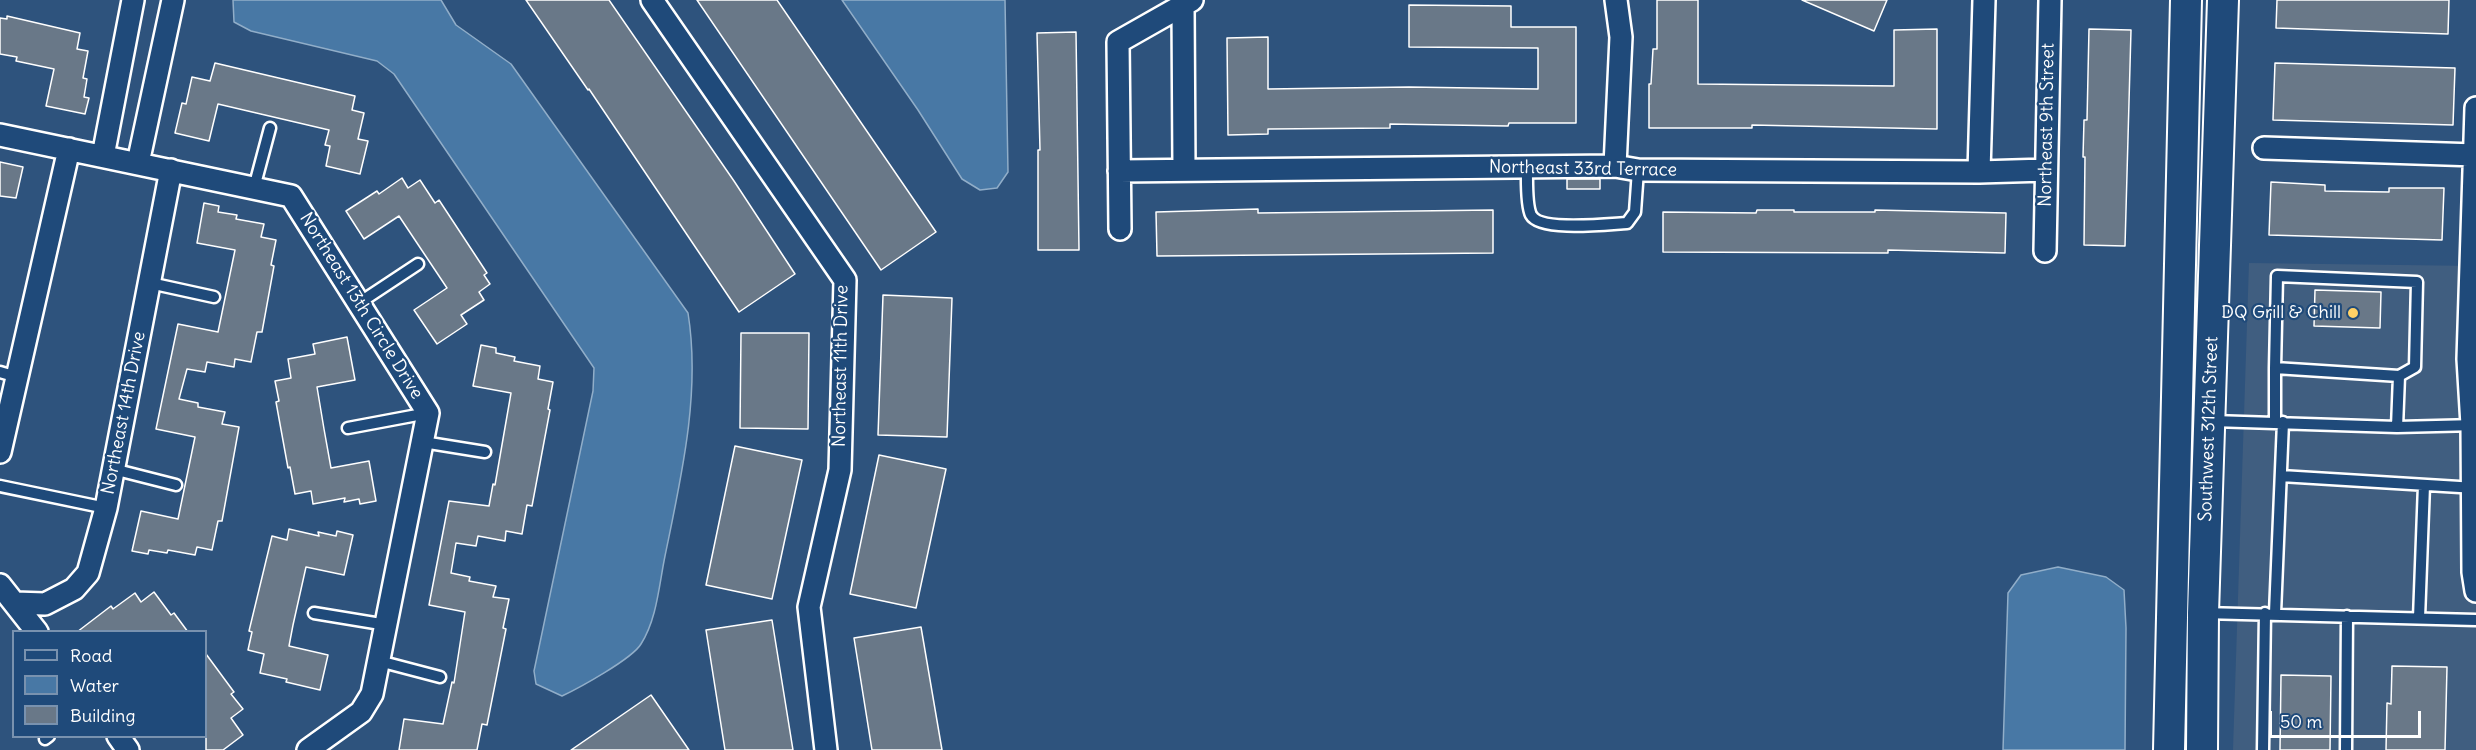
<!DOCTYPE html>
<style>
body{margin:0}
#map{position:relative;width:2476px;height:750px;overflow:hidden;background:#2e537d;font-family:Delius,sans-serif}
canvas{display:block}
.legend{position:absolute;left:12px;top:630px;width:195px;height:108px;box-sizing:border-box;background:#1f4a7a;border:2px solid #7992af;margin:0;padding:8px 10px;list-style:none;font-size:18px;color:#fff}
.legend li{display:flex;align-items:center;gap:12px;height:30px}
.legend b{width:30px;border:2px solid #7992af}
.scale{position:absolute;left:2269px;top:711px;width:152px;height:27px;box-sizing:border-box;border:3px solid #fff;border-top:0;padding-left:8px;font-size:18px;line-height:21px;white-space:nowrap;color:#fff;-webkit-text-stroke:4px #1f4a7a;paint-order:stroke}
</style>
<div id="map">
<canvas width="2476" height="750"></canvas>
<ul class="legend">
<li><b style="height:8px;background:#1f4a7a"></b>Road</li>
<li><b style="height:16px;background:#4878a5"></b>Water</li>
<li><b style="height:16px;background:#697888"></b>Building</li>
</ul>
<div class="scale">50 m</div>
</div>
<script>
const ctx = document.querySelector('canvas').getContext('2d');
ctx.lineJoin = 'round';
function fill(path, color) { ctx.fillStyle = color; ctx.fill(path, 'evenodd'); }
function stroke(path, color, width, dash) { ctx.strokeStyle = color; ctx.lineWidth = width; ctx.lineCap = dash ? 'butt' : 'round'; ctx.setLineDash(dash || []); ctx.stroke(path); }
function write(font, color, halo, rows, align = 'center') {
  ctx.font = font + ' Delius,sans-serif'; ctx.lineWidth = 4.5; ctx.setLineDash([]); ctx.textBaseline = 'middle'; ctx.strokeStyle = halo; ctx.fillStyle = color; for (const [text, x, y, turn = 0] of rows) {
    ctx.save(); ctx.translate(x, y); ctx.rotate((+turn || 0) * Math.PI / 180); ctx.textAlign = isNaN(turn) ? turn : align; if (halo) ctx.strokeText(text, 0, 0); ctx.fillText(text, 0, 0); ctx.restore();
  }
}
fill(new Path2D(`
 M2249,263L2476,266V750H2233Z`), '#405e80');
const water = new Path2D(`
 M233,0H441L456,25L511,64L688,313C701,393 681,478 665,556C659,585 657,619 641,644C632,659 579,688 562,696L536,684L534,671L593,391L594,368L394,74L377,61L251,31L234,22Z
 M842,0H1005L1008,172L997,188L980,190L962,179L918,110Z
 M2058,567L2106,577L2124,590L2126,628L2125,750H2003L2008,593L2021,575Z`);
fill(water, '#4878a5');
stroke(water, '#91aec9', 1.5);
const building = new Path2D(`
 M526,0H609L734,181L795,274L739,312L589,89L588,90Z
 M697,0H777L936,232L881,270Z
 M1657,0H1698V84L1894,86V30L1937,29V129L1752,125V128H1649V84H1651L1653,49H1657Z
 M1802,0H1887L1874,31Z
 M2277,0H2449L2448,34L2276,28Z
 M1409,5L1511,6V27H1576V123H1509L1508,126L1390,124V128L1268,129V134L1228,135L1227,38L1268,37V89L1409,87L1538,89V48L1409,47Z
 M7,16L80,33L77,49L88,51L83,78L87,79L84,97L89,98L85,114L46,106L54,69L16,61L17,57L0,54V18L7,19Z
 M2089,29L2131,30L2125,246L2084,245L2085,157H2083L2084,120H2087Z
 M1076,32L1079,250H1038V150H1040L1037,33Z
 M215,63L355,96L352,110L364,113L358,139L368,141L360,174L326,166L330,146L325,145L329,130L218,104L209,141L175,133L182,103L186,104L192,77L210,81Z
 M2275,63L2455,68L2453,125L2273,120Z
 M0,162L23,167L16,198L0,196Z
 M402,178L408,188L420,180L435,203L439,200L487,273L484,275L490,284L479,292L484,300L461,315L467,324L437,344L414,310L447,288L399,216L364,239L346,211L377,191L379,194Z
 M1567,179H1600V189H1567Z
 M2271,182L2325,185V191L2389,192V188H2444L2442,240L2269,235Z
 M204,203L219,206L218,212L237,215L236,219L264,224L261,237L276,240L271,265L274,266L262,332H257L251,362L235,359L234,367L207,362L205,372L187,369L179,399L198,403V407L225,412L222,424L239,427L222,521H218L212,550L197,547L195,555L168,550L167,553L149,550L148,554L132,551L141,511L178,519L195,437L156,429L178,324L218,332L235,250L197,243Z
 M1258,209V213L1493,210V253L1157,256L1156,212Z
 M1757,210H1794V212H1875V210L2006,213L2005,253L1888,250V253L1663,252V212L1756,213Z
 M2315,290L2381,292L2380,328L2314,326Z
 M883,295L952,298L947,437L878,435Z
 M741,333H809L808,429L740,428Z
 M347,337L355,380L317,387L324,429L331,468L369,461L376,501L360,504L359,499L344,502L345,498L313,504L311,491L295,494L290,467L288,468L276,402L279,401L275,381L291,378L288,359L315,354L313,344Z
 M481,345L496,348V353L515,357L514,361L540,366L538,379L553,382L548,409L550,410L532,506L527,505L522,534L506,531L505,541L478,536L476,546L456,543L451,573L470,577L469,581L496,586L493,597L509,599L503,628L506,629L487,725L482,724L477,750H399L404,719L443,724L452,682L454,683L465,612L429,605L449,501L489,506L493,484L495,485L511,393L473,386Z
 M735,446L802,460L772,599L706,585Z
 M879,455L946,469L916,608L850,594Z
 M289,529L319,536L318,532L336,536L337,531L353,535L344,575L306,567L293,625L289,646L328,655L320,690L286,682L287,679L260,673L264,654L248,650L252,632L249,631L272,536L287,540Z
 M154,592L171,615L174,613L188,632H77L111,606L113,609L135,593L141,602Z
 M772,620L793,750H725L706,630Z
 M921,627L942,750H872L854,638Z
 M206,654L234,692L231,694L243,709L231,718L243,735L223,750H206Z
 M2392,666L2447,667L2445,750H2386L2387,703L2391,704Z
 M2281,675L2331,676L2330,750H2280Z
 M651,695L689,750H571Z`);
fill(building, '#697888');
stroke(building, '#fff', 1.5);
const lane = new Path2D(`
 M1527,167C1527,179 1526,205 1531,215C1540,232 1608,224 1627,223L1635,212L1638,170
 M254,188L270,128
 M150,283L214,297
 M359,303L418,264
 M0,372L17,377
 M2213,421L2397,427L2476,425
 M2275,422V368L2399,376L2415,367L2417,282L2277,276L2275,368
 M2397,427L2399,376
 M348,428L428,413
 M423,442L485,452
 M113,469L176,485
 M2281,476L2476,488
 M0,486L106,508
 M314,613L387,625
 M2203,613L2476,620
 M2275,613L2283,422
 M2419,618L2424,485
 M379,661L440,677
 M45,739L49,736
 M2263,750L2265,613
 M2346,750L2347,616`);
const street = new Path2D(`
 M652,0L845,280L840,470L809,607L826,750
 M1183,5L1184,170
 M2476,108L2468,359L2472,425L2473,572L2476,591
 M0,135L291,196L428,413L372,694L361,712L308,750
 M2264,148L2476,155
 M103,156L133,0
 M138,163L173,0
 M1615,166L1621,37L1616,0
 M1119,171L1615,166L1638,170L1979,172L2046,170
 M1979,172L1984,0
 M1120,229L1118,42L1192,0
 M2045,251L2050,0
 M0,452L69,149
 M0,585L37,632
 M15,603L45,604L74,589L88,573L106,508L171,170
 M118,736L128,750`);
const secondary = new Path2D(`
 M2169,750L2186,0
 M2202,750L2203,613L2223,0`);
stroke(lane, '#fff', 15);
stroke(street, '#fff', 26);
stroke(secondary, '#fff', 34);
stroke(lane, '#1f4a7a', 10);
stroke(street, '#1f4a7a', 21);
stroke(secondary, '#1f4a7a', 30);
for (const [x, y, r, color] of [
 [2353,313,6,"#ffd166"]
]) { const dot = new Path2D(); dot.arc(x, y, r, 0, 2 * Math.PI); ctx.fillStyle = color; ctx.fill(dot); stroke(dot, '#1f4a7a', 2); }
write('18px', '#fff', '#1f4a7a', [
 ["Northeast 9th Street",2047,125,-89],
 ["Northeast 33rd Terrace",1583,169,1],
 ["Northeast 13th Circle Drive",361,306,58],
 ["Northeast 11th Drive",841,366,-89],
 ["Northeast 14th Drive",124,413,-79],
 ["Southwest 312th Street",2209,429,-88]
]);
write('18px', '#fff', '#1f4a7a', [
 ["DQ Grill & Chill",2341,313]
], 'right');
</script>
